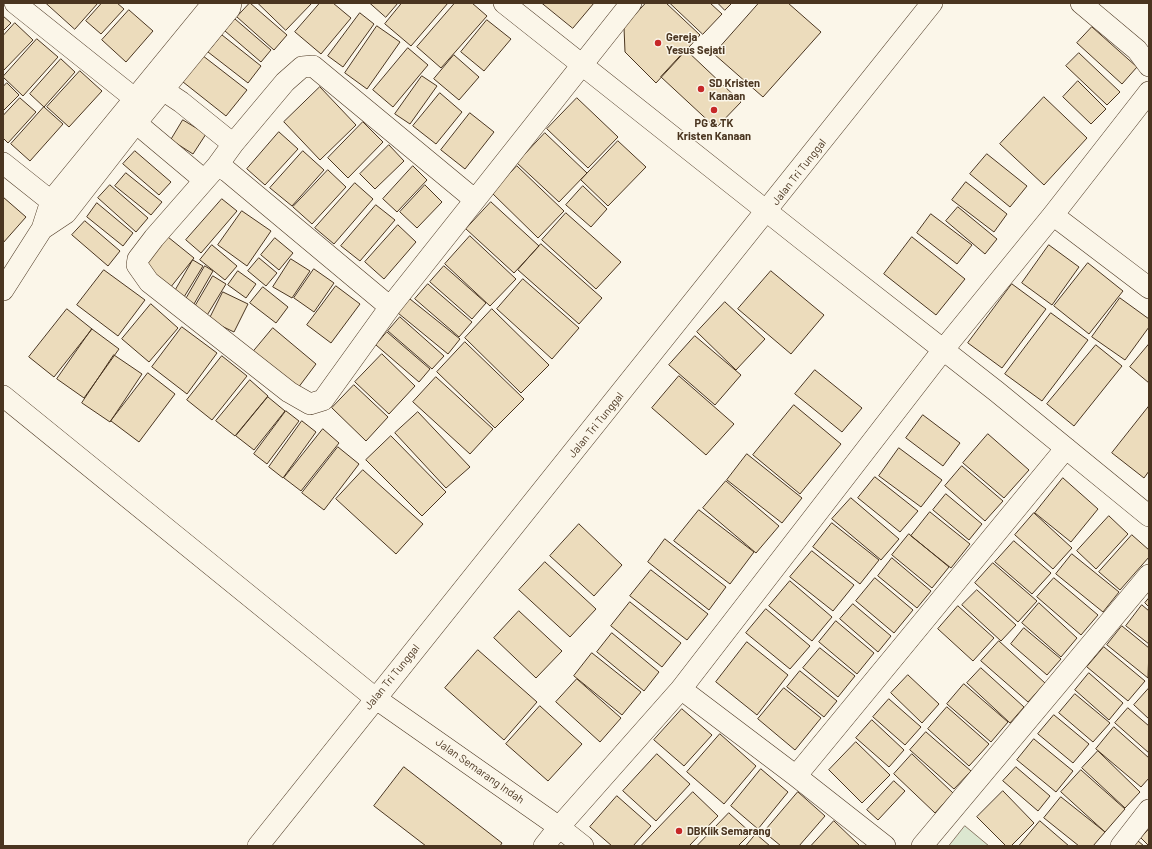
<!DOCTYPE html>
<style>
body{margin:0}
#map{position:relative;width:1152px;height:849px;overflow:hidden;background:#fbf6e9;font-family:Barlow,sans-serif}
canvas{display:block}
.frame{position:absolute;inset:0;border:4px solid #4a3520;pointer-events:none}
</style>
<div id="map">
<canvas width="1152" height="849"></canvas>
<div class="frame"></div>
</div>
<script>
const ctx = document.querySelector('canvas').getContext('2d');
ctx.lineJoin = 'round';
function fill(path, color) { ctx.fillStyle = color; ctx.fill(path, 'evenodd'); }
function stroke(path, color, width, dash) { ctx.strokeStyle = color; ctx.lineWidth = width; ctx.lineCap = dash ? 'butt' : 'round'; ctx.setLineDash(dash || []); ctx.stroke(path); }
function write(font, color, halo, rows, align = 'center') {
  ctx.font = font + ' Barlow,sans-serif'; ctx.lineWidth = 3; ctx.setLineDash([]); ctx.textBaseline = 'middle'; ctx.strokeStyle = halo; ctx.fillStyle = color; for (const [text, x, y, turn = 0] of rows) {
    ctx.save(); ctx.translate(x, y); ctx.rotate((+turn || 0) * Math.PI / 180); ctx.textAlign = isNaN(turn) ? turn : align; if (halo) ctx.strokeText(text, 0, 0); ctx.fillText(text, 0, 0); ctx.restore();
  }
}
const green = new Path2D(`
 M965,826L989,846H949Z`);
fill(green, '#dce7d0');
stroke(green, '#887966', 1);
const building = new Path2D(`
 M46,3H98L75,29Z
 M102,3H117L124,9L101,34L86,21Z
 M250,3L287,35L274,50L237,17Z
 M258,3H312L286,30Z
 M320,3H333L351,18L321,54L295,32Z
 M370,3H398L386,17Z
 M402,3H448L411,46L385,24Z
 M455,3H472L487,16L441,68L417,47Z
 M542,3H594L573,28Z
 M646,3H666L700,35L656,83L625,52L624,27Z
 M670,3H710L722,14L703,34Z
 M718,3H732L725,10Z
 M759,3H788L821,32L763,97L714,54Z
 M129,10L153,31L126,62L102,40Z
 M360,13L374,24L343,67L328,56Z
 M3,16L11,23L3,31Z
 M235,19L271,50L261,62L225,31Z
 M487,20L511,39L484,71L461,52Z
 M15,23L33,40L3,71V36Z
 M377,26L400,42L367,89L345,73Z
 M1092,27L1137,67L1122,84L1077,43Z
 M222,35L261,66L248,83L208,52Z
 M37,39L58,57L23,96L3,77Z
 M408,48L428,65L393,107L373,90Z
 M686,50L741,102L716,128L661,77Z
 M198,52L247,90L226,116L178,78Z
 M1079,53L1120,92L1107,105L1066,66Z
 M454,55L479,77L459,100L434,79Z
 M61,59L75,72L44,107L30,94Z
 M80,71L102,91L69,127L47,107Z
 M422,76L437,86L410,124L395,114Z
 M1078,81L1106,109L1091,124L1063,97Z
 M7,83L19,95L3,111V87Z
 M320,87L356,125L320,160L284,122Z
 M440,93L462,112L436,144L413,126Z
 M1044,97L1087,138L1044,185L1000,144Z
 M20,98L36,112L8,143L3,138V116Z
 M577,98L618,137L588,168L547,129Z
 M44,107L63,124L30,161L11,144Z
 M470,113L494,132L465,169L441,150Z
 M183,120L206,134L193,154L171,140Z
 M363,122L383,142L348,178L328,158Z
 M279,132L298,149L265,185L247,169Z
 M545,133L587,173L559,202L517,163Z
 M618,141L646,167L608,206L581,180Z
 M389,145L404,161L375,189L360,174Z
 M135,151L171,182L159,195L123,164Z
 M303,151L324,170L292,206L270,188Z
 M987,154L1027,186L1010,207L970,174Z
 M413,166L427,180L397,212L383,199Z
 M517,166L564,211L538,238L492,193Z
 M328,170L346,187L312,224L293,207Z
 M126,173L162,202L151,215L115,186Z
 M966,182L1007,214L994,232L952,200Z
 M355,183L373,199L334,244L315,228Z
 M110,185L148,218L136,232L98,198Z
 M425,185L442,202L417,228L400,212Z
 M583,186L607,209L591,227L566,205Z
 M3,197L26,217L3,243Z
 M222,199L237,211L201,253L186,240Z
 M491,202L539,246L514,273L466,229Z
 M97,203L133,233L123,246L87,217Z
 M376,205L395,220L360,261L341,246Z
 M958,207L997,239L985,254L946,221Z
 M242,211L271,231L247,266L218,245Z
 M566,213L621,262L596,289L542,240Z
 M931,214L972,245L957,264L917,233Z
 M85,221L120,251L108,266L72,235Z
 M398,225L416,242L384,279L365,262Z
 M163,233L194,258L170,288L139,262Z
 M470,236L516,279L490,306L445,264Z
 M912,237L965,279L936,315L884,274Z
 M275,238L293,253L279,270L261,255Z
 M541,244L602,298L579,324L518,270Z
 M212,245L237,266L225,280L200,260Z
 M1049,245L1079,267L1052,305L1022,283Z
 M259,258L277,273L266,286L248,271Z
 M291,259L310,271L292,298L273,287Z
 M193,260L203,266L184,297L175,291Z
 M1088,263L1123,291L1089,334L1054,306Z
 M205,266L213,271L194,304L186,299Z
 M444,266L486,303L472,319L430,282Z
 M314,269L334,283L314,312L294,298Z
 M104,270L145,300L118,336L77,305Z
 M238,271L256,284L246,298L228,285Z
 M771,271L824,315L791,354L738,309Z
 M213,276L226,284L206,317L193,310Z
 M523,279L579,328L552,359L497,309Z
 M428,284L472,322L459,337L415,299Z
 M1012,284L1046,309L1002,368L968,343Z
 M336,286L360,304L331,343L307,325Z
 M263,287L288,307L276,323L250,303Z
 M223,292L248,304L234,332L209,320Z
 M1120,298L1149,319V327L1125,360L1092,337Z
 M410,299L460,339L448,354L398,313Z
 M725,302L765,339L736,370L697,332Z
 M151,304L178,328L149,362L122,339Z
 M67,309L92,329L54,377L29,357Z
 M492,309L549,365L521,393L465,338Z
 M1051,313L1088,340L1042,401L1005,374Z
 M400,317L444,356L432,369L388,331Z
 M182,327L217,353L187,394L152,367Z
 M273,328L316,364L298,388L253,352Z
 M92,329L119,349L84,398L57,379Z
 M387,332L430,369L419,382L376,345Z
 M695,336L741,375L715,405L669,365Z
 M465,342L524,399L495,428L437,372Z
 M1149,344V383L1130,367Z
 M1096,345L1122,366L1074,426L1047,404Z
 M382,354L415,386L389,414L355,382Z
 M114,355L142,374L110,422L82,403Z
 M222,356L247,376L212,420L187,400Z
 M815,370L862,408L842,432L795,394Z
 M148,373L175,394L139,442L111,421Z
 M679,376L734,424L706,455L652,408Z
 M436,377L493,429L470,454L413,402Z
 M250,380L268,396L235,436L216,421Z
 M354,385L388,417L366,441L332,408Z
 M268,397L285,411L254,450L236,436Z
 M794,405L841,444L800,494L753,455Z
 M1149,406V471L1144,478L1112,453Z
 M286,411L299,421L267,464L254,454Z
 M418,412L470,467L446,488L395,433Z
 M923,415L960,443L943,466L906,438Z
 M302,421L316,432L283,478L269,467Z
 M323,429L339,443L301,491L284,478Z
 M988,434L1029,470L1004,498L963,463Z
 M391,436L446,492L422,516L366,460Z
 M338,447L359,464L324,510L302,493Z
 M899,448L942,480L921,507L879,476Z
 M747,454L802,498L782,523L727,480Z
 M962,466L1003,501L985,521L945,486Z
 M363,470L423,524L396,554L336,499Z
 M875,477L918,511L900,532L858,498Z
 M1063,478L1098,509L1071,542L1035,513Z
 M726,481L779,526L756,553L703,508Z
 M946,494L982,524L969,540L933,510Z
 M851,498L899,539L881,560L832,519Z
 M699,510L754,552L730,584L674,541Z
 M930,512L970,544L951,568L911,536Z
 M1034,513L1072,548L1053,569L1015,535Z
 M1109,516L1128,534L1096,569L1077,551Z
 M832,523L879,560L860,584L813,547Z
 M579,524L622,565L594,596L550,556Z
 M909,534L949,567L932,588L892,555Z
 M1132,535L1149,550V557L1120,590L1099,572Z
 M665,539L726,587L709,610L648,562Z
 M1014,541L1051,573L1032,594L995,562Z
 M812,551L854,585L833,611L790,577Z
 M1072,554L1119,592L1103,612L1056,574Z
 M892,558L931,591L917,608L878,576Z
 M545,562L596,609L570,637L519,590Z
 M993,563L1037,601L1018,622L975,583Z
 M651,570L708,614L687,640L630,596Z
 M875,578L913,610L894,633L856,601Z
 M1054,578L1098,615L1081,635L1037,597Z
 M790,581L832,617L812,641L769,606Z
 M977,590L1016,625L1001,641L962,605Z
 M1149,598V607L1145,603Z
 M630,602L681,643L662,667L611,626Z
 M1039,603L1077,638L1061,657L1022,623Z
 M853,604L891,636L878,652L840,619Z
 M1142,605L1149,611V644L1126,626Z
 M958,606L994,638L973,661L938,629Z
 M766,609L810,646L790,669L746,633Z
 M519,611L562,651L536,678L494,638Z
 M836,621L874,653L857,674L819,642Z
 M1122,626L1149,648L1148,678L1107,645Z
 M1024,628L1061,659L1047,675L1011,644Z
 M612,633L659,672L644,691L597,652Z
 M999,641L1045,683L1028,702L981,661Z
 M747,642L788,675L757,715L716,682Z
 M1104,647L1145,681L1128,701L1087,667Z
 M820,648L855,676L838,697L803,668Z
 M478,650L537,702L504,740L445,688Z
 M592,653L641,692L622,715L574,676Z
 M981,668L1024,707L1010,723L967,683Z
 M800,671L837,701L824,717L787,687Z
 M1089,673L1123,703L1109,720L1075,690Z
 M908,675L939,704L922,723L891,693Z
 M577,679L621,718L600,742L556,702Z
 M964,684L1008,722L991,742L947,704Z
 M784,688L821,718L795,750L758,719Z
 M1149,688V719L1134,705Z
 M1075,694L1110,723L1093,742L1059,713Z
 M889,699L921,727L905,745L873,717Z
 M540,706L582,744L548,781L506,744Z
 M947,707L989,744L969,766L928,729Z
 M1128,708L1149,726V753L1115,723Z
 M682,709L712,735L684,766L654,740Z
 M1054,715L1089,744L1073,763L1038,734Z
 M872,720L904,750L889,767L856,738Z
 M1114,727L1149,758V778L1141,787L1096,749Z
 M926,732L971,771L954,789L910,750Z
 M720,734L756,766L724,804L687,772Z
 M1034,739L1073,771L1056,792L1017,760Z
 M856,742L890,775L862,803L829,770Z
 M1098,751L1140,792L1125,808L1082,768Z
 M657,754L690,784L656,821L623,791Z
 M912,754L953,793L935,813L894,774Z
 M404,767L502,843L500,846H426L374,806Z
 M1016,767L1050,796L1038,811L1003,781Z
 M761,769L788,792L758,829L731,806Z
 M1081,770L1125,809L1105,832L1061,792Z
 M894,781L905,791L878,820L867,810Z
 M1003,791L1034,823L1011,846H1006L977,817Z
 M693,792L718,816L689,846H641Z
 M798,792L825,816L799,846H781L764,832Z
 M617,796L651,826L633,846H612L590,827Z
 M1061,797L1105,832L1093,846H1079L1044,818Z
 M729,813L751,833L738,846H697Z
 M834,821L860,846H811Z
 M1040,821L1069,846H1019Z
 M1149,829V846L1141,838Z
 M756,834L770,846H746Z
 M1138,841L1144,846H1134Z`);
fill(building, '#ecdcbc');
stroke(building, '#4a3520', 1);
const minor = new Path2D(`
 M15,3L134,98
 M504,3L803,240L996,391L1149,516
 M1081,3L1137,50L1149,66
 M313,66L475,200L390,307L323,400L310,404L289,392L149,282L137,265L138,259L154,238L217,166L233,144L285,82L302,67Z
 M163,90L181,102L233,144
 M136,123L204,180
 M3,163L62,210
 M217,166L227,171L390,307
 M475,200L631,3
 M1053,215L1149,288
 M42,229L66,213L136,123L230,8L231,3
 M3,290L42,229L51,201L213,3
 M3,396L375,698L559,827L583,846
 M681,689L796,776L885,846
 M796,776L1066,448
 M258,846C482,564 709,285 932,3
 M544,846L559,827L681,689L943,350L1053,215L1149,92
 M922,846L1149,575
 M1121,846L1149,810`);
stroke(minor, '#4a3520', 22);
stroke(minor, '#fbf6e9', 21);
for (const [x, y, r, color] of [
 [658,43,4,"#c62828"],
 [701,89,4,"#c62828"],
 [714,110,4,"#c62828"],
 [679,831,4,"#c62828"]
]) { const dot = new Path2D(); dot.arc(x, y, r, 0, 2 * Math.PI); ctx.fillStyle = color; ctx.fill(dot); stroke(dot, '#fbf6e9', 1.5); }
write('bold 11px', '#4a3520', '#fbf6e9', [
 ["Gereja",666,37],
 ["Yesus Sejati",666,50],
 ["SD Kristen",709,83],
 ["Kanaan",709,96],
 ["PG & TK",714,123,"center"],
 ["Kristen Kanaan",714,136,"center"],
 ["DBKlik Semarang",687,831]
], 'left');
write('11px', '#4a3520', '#fbf6e9', [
 ["Jalan Tri Tunggal",799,172,-52],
 ["Jalan Tri Tunggal",596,425,-51],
 ["Jalan Tri Tunggal",392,677,-51],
 ["Jalan Semarang Indah",480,771,35]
]);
</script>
